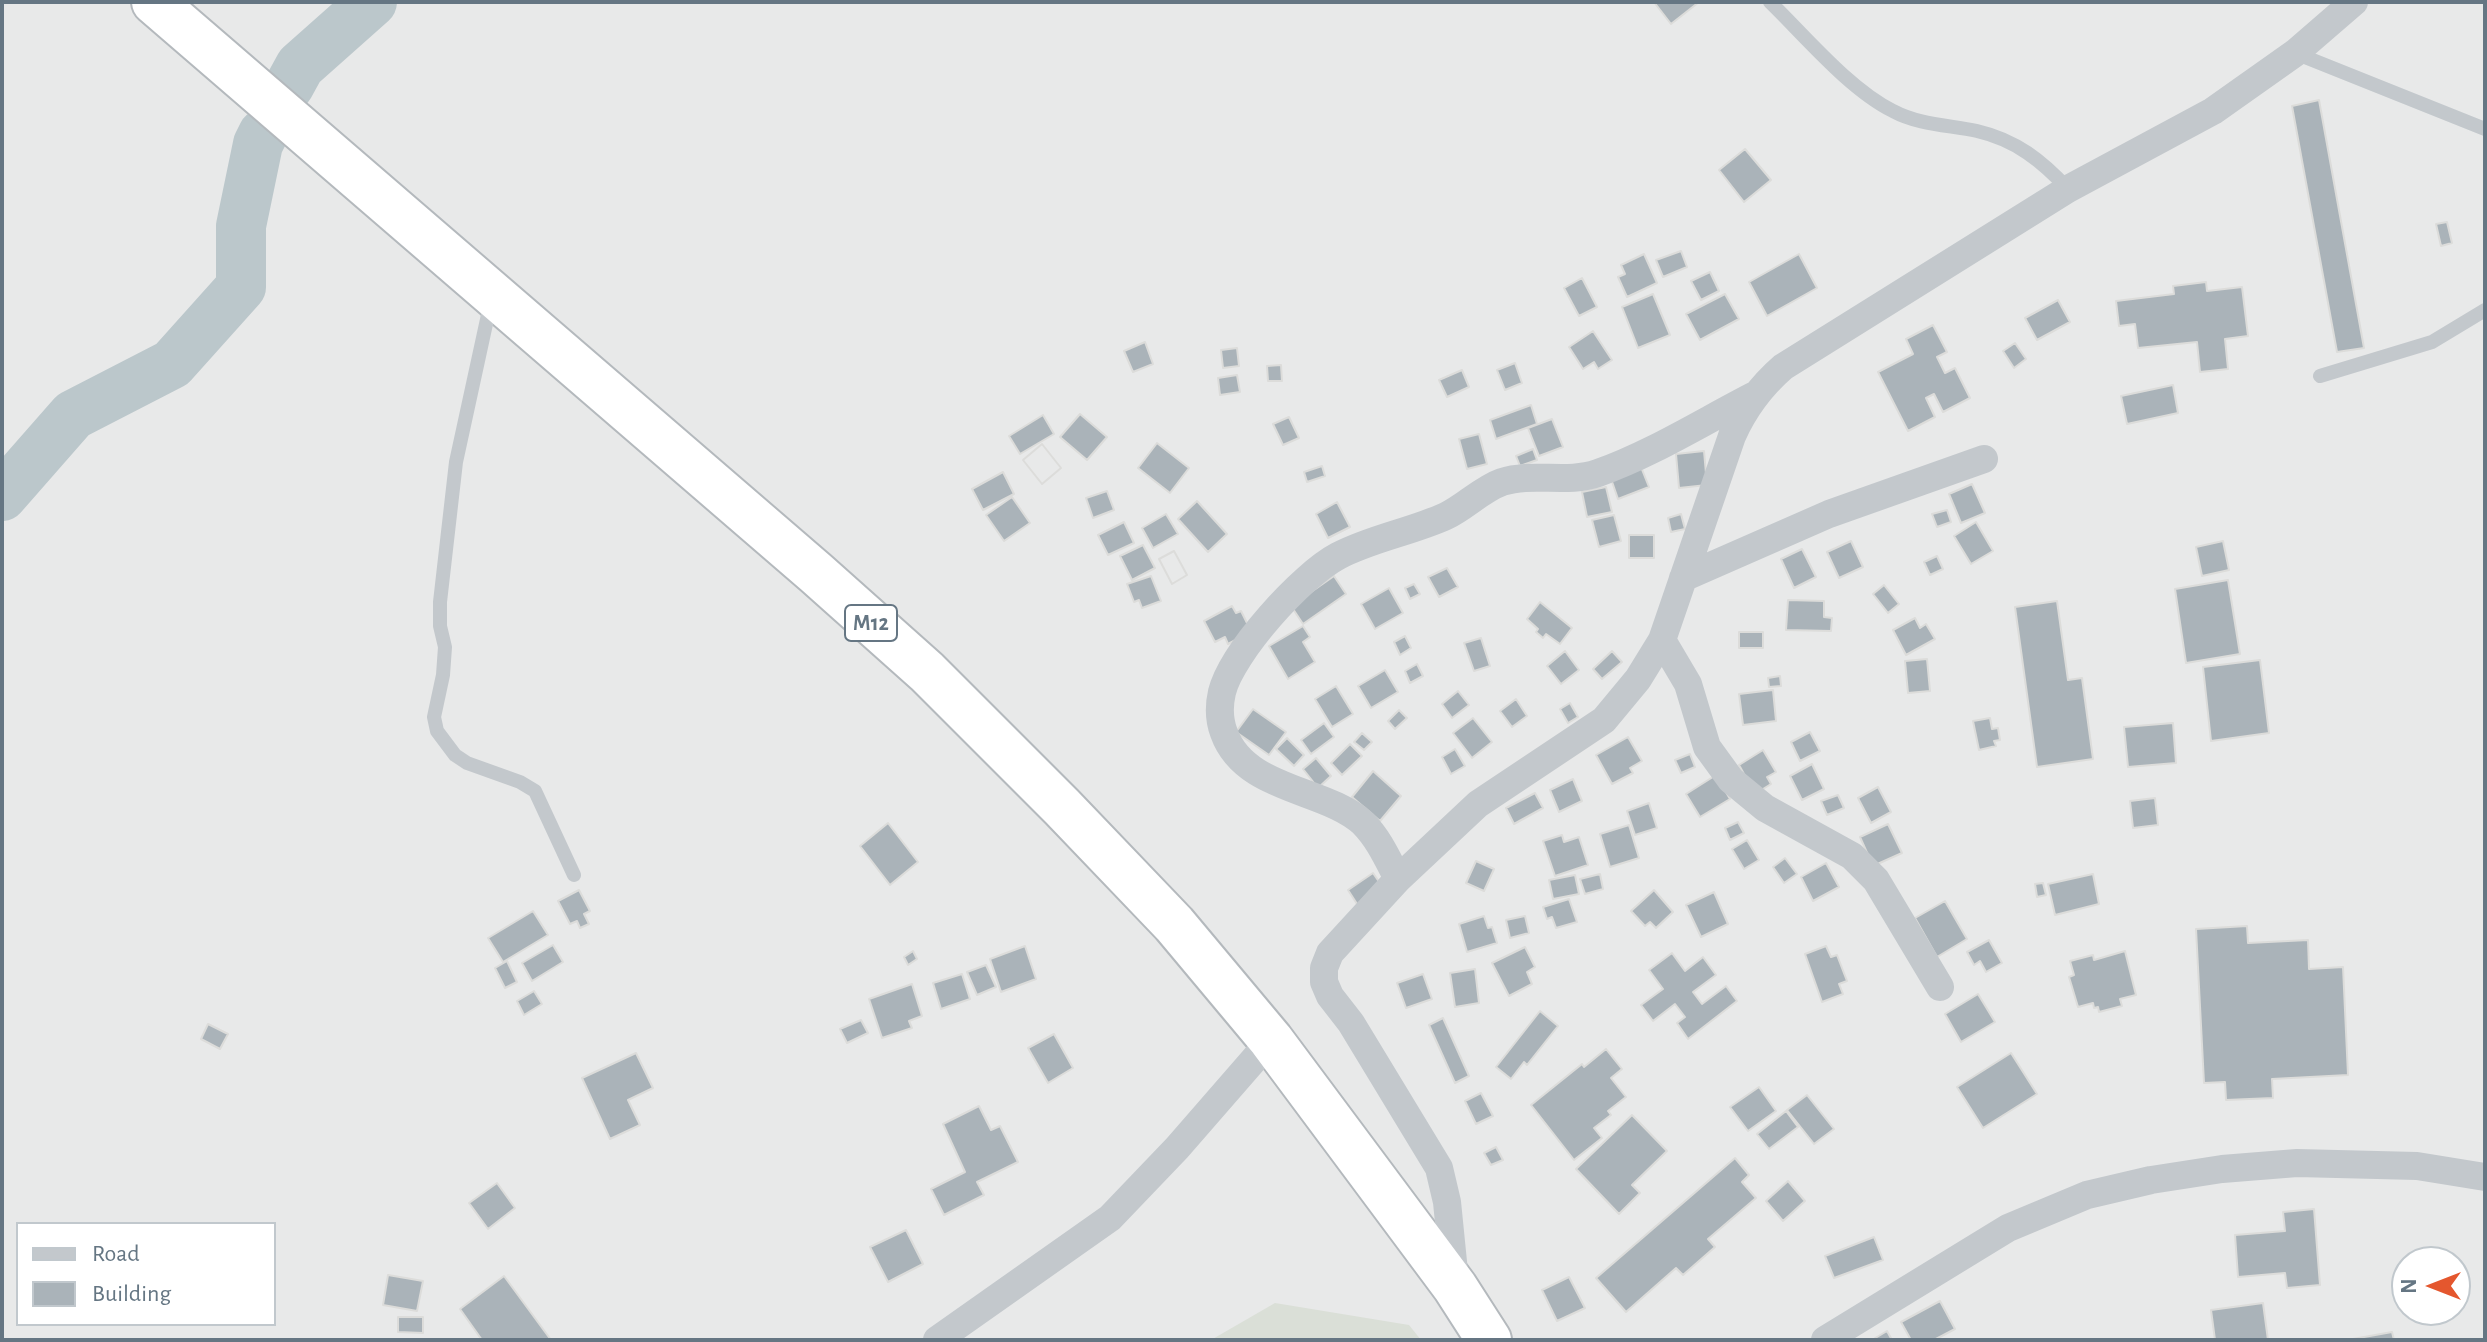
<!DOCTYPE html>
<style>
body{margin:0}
#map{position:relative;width:2487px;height:1342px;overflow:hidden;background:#fafaf8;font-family:"Alegreya Sans",sans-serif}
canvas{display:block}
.frame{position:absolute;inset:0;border:4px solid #657683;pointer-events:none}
.legend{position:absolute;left:16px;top:1222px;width:260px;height:104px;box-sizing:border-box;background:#fff;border:2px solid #c1c8cd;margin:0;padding:10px 14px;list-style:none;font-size:24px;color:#657683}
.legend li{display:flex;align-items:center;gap:16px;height:40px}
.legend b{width:40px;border:2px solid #c1c8cd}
.north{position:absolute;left:2391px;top:1246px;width:80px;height:80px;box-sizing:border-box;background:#fff;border:2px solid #c1c8cd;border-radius:50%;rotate:270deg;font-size:22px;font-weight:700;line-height:32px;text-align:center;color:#657683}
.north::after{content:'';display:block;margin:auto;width:28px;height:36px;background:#e4572e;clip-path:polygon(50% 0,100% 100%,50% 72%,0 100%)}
</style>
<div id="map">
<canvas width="2487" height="1342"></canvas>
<div class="frame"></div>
<ul class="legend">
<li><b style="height:10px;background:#c3c8cc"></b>Road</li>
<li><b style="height:22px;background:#aab3b9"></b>Building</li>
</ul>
<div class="north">N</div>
</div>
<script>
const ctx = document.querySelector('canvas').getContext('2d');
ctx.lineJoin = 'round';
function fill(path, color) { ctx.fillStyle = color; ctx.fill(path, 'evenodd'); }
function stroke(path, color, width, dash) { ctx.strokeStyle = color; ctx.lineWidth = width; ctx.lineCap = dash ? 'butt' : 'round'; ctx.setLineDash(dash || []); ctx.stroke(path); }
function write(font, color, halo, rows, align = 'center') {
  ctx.font = font + ' "Alegreya Sans",sans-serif'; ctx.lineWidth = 8; ctx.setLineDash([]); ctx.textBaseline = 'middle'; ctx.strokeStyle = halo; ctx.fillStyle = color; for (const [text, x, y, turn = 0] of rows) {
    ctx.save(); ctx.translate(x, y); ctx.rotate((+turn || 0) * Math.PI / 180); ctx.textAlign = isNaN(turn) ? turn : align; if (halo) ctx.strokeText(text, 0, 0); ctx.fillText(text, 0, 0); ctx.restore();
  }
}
fill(new Path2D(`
 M2,2H2485V1340H2ZM18,1224H274V1324H18ZM2407,1262H2455V1310H2407Z`), '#e8e9e9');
fill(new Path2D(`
 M1275,1303L1409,1325L1421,1340H1211Z`), '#dadfd7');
stroke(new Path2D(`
 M289,86L300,66L372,2
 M2,496L73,415L172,364L241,287V226L258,144L263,134`), '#bbc7cb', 50);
const building = new Path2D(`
 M1654,2H1699L1671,24Z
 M2319,100L2364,348L2337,352L2292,106Z
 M1745,149L1771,180L1744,202L1719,170Z
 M2447,222L2452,243L2441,246L2436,224Z
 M1681,251L1687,267L1663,277L1656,260Z
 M1644,254L1657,283L1627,297L1618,277L1625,274L1621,265Z
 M1799,254L1817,288L1767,316L1749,282Z
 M1710,272L1719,291L1701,300L1691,281Z
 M1582,278L1597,307L1579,316L1564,288Z
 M2206,282L2207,291L2242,287L2248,336L2225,339L2228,369L2200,372L2197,342L2138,348L2135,324L2119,326L2116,301L2174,294L2173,286Z
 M1653,294L1670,335L1638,348L1622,307Z
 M1725,294L1739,319L1700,340L1686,314Z
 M2058,300L2070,322L2037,340L2025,318Z
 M1933,325L1947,352L1937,357L1945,373L1955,368L1970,398L1943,412L1934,394L1926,398L1935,417L1908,431L1878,372L1913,354L1906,339Z
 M1593,331L1612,360L1598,369L1594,362L1583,369L1569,347Z
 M1145,342L1153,364L1133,372L1124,351Z
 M2015,343L2026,359L2014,368L2003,351Z
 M1237,348L1239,366L1223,368L1221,350Z
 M1515,363L1522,383L1505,390L1497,370Z
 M1281,365L1282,381H1268L1267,366Z
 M1462,370L1469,387L1447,397L1439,380Z
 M1237,375L1240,392L1220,395L1218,378Z
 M2173,385L2178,413L2127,424L2121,396Z
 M1531,405L1537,424L1496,439L1490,420Z
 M1080,414L1107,437L1087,460L1060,437Z
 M1043,415L1054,434L1020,454L1009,436Z
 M1289,417L1299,438L1283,445L1273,424Z
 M1552,419L1563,447L1539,456L1528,428Z
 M1479,434L1487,464L1467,469L1459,439Z
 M1157,443L1189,468L1170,493L1138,468Z
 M1042,444L1061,468L1042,484L1023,460Z
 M1042,444L1061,468L1042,484L1023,460Z
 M1533,449L1537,460L1520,466L1516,456Z
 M1704,451L1707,485L1679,488L1676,454Z
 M1639,462L1649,487L1618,499L1609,473Z
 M1322,466L1325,476L1307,482L1304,472Z
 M1003,472L1014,494L983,510L972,489Z
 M1972,484L1985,513L1961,523L1949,494Z
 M1606,487L1612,512L1587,517L1582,492Z
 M1107,491L1114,510L1093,518L1086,498Z
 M1012,497L1030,523L1004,541L986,515Z
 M1197,501L1227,534L1208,552L1178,519Z
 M1337,502L1350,527L1328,538L1316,514Z
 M1947,510L1951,522L1937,527L1932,514Z
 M1166,514L1178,534L1153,548L1142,528Z
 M1681,514L1685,529L1671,532L1668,518Z
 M1614,515L1621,541L1599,547L1592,520Z
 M1124,522L1134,543L1108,555L1098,535Z
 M1976,522L1993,551L1971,564L1954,536Z
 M1629,535H1654V558H1629Z
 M1851,541L1863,567L1839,578L1827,552Z
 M2223,541L2229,570L2202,576L2196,547Z
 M1143,545L1155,568L1132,580L1120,556Z
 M1802,549L1816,577L1794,588L1781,559Z
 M1174,551L1187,575L1172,584L1159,559Z
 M1174,551L1187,575L1172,584L1159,559Z
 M1937,556L1943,569L1930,575L1924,562Z
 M1447,568L1458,587L1439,597L1428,577Z
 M1151,576L1161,601L1142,608L1139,600L1134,602L1127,584Z
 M1334,576L1346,594L1303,624L1291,606Z
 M2228,580L2240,654L2186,663L2175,589Z
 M1414,584L1420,594L1410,599L1405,588Z
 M1884,585L1899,604L1888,613L1873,594Z
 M1389,588L1403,613L1375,629L1361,604Z
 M1788,600L1824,601V617L1832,618L1831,631L1786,630Z
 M2057,601L2068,680L2082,678L2093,759L2037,767L2015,607Z
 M1540,602L1572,628L1560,644L1546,634L1543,638L1536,632L1538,629L1527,619Z
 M1232,606L1236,613L1241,611L1249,627L1243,636L1228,644L1225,637L1215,642L1204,621Z
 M1915,618L1920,628L1926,624L1935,639L1906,655L1893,630Z
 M1303,626L1310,637L1303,642L1315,662L1288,679L1269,646Z
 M1739,632H1763V648H1739Z
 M1405,636L1411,648L1400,655L1394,642Z
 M1481,638L1490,666L1474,671L1464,643Z
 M1565,651L1579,670L1561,684L1547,666Z
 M1612,651L1622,662L1602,679L1593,669Z
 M1927,659L1930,691L1908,693L1905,661Z
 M2260,660L2269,733L2211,741L2203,667Z
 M1417,664L1423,676L1410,683L1405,671Z
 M1385,670L1398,692L1371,708L1358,686Z
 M1780,676L1781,686L1769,687L1768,678Z
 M1336,686L1353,714L1332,727L1315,699Z
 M1773,690L1776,721L1743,725L1739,694Z
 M1458,691L1469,705L1452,718L1442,704Z
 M1516,699L1527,716L1512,727L1500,711Z
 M1570,703L1578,717L1568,723L1560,709Z
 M1253,709L1286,732L1269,755L1236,732Z
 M1399,710L1407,718L1395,729L1388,721Z
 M1473,718L1492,742L1472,758L1453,733Z
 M1990,718L1992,729L1998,728L2000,740L1994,741L1996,746L1979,750L1973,721Z
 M1324,723L1334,737L1311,754L1301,740Z
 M2173,723L2176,763L2128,767L2124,727Z
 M1810,732L1820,751L1800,761L1791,742Z
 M1362,733L1372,742L1364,750L1354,742Z
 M1628,737L1642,761L1630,768L1633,773L1612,784L1596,755Z
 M1287,738L1304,755L1294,766L1276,749Z
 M1350,744L1362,756L1342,775L1331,763Z
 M1455,749L1465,766L1451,774L1442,757Z
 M1763,750L1776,772L1767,777L1771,784L1755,794L1739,765Z
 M1690,754L1695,767L1681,773L1675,760Z
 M1316,758L1331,776L1318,788L1303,769Z
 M1812,764L1824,789L1802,800L1790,776Z
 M1373,771L1401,796L1380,821L1352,797Z
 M1716,775L1730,799L1700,817L1686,794Z
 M1573,779L1582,801L1559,812L1550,790Z
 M1878,787L1891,812L1871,823L1858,798Z
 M1535,793L1543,808L1514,824L1506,808Z
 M1838,795L1844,808L1827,815L1821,801Z
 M2155,798L2158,825L2133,828L2130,801Z
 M1649,803L1657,828L1635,835L1627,811Z
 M1738,822L1744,833L1730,840L1725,828Z
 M888,823L918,862L890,885L860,846Z
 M1888,824L1902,853L1873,866L1860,837Z
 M1629,825L1639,858L1610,867L1600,834Z
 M1562,835L1564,842L1579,837L1588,865L1555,876L1543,841Z
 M1747,840L1759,860L1744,869L1732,849Z
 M1785,858L1797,874L1784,883L1773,867Z
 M1476,861L1494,869L1484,891L1466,883Z
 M1826,863L1839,887L1813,901L1801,877Z
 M1373,873L1384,889L1359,907L1348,890Z
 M1600,874L1603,889L1585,894L1580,879Z
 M2093,874L2099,904L2055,915L2048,884Z
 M1575,875L1579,894L1553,899L1549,880Z
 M2043,883L2046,895L2037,897L2035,884Z
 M579,890L590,911L584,914L589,924L580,928L577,921L570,924L558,901Z
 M1654,890L1673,912L1656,928L1650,922L1645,926L1631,911Z
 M1714,892L1728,924L1701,937L1686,905Z
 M1569,899L1577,922L1556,928L1552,917L1547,919L1543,907Z
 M1945,901L1967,939L1937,957L1915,918Z
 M533,911L548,935L503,962L488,938Z
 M1484,916L1488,928L1492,927L1497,943L1467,952L1459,924Z
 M1525,916L1529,933L1510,938L1506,920Z
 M2247,926L2248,943L2308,940L2309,969L2343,967L2348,1075L2272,1079L2273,1098L2226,1100L2225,1082L2204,1083L2196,929Z
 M1989,940L2002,963L1986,972L1980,961L1974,965L1967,952Z
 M553,945L563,962L532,981L522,963Z
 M1025,946L1036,979L1001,992L990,959Z
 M1826,946L1831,957L1837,955L1847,981L1839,984L1843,994L1822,1002L1805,954Z
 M1525,947L1535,967L1527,972L1532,984L1509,996L1492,963Z
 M913,951L917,959L908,965L904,957Z
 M2125,951L2136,995L2120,999L2122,1006L2099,1012L2098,1007L2094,1008L2093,1003L2078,1007L2069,977L2074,975L2070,961L2093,955L2094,960Z
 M1672,953L1685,971L1703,957L1716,975L1693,992L1702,1004L1726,986L1737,1001L1688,1039L1677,1023L1685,1017L1675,1004L1653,1021L1641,1005L1663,989L1649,970Z
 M507,961L517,982L505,988L495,968Z
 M986,965L996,987L977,995L967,972Z
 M1475,969L1479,1003L1455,1007L1450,973Z
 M962,974L970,999L941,1009L933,983Z
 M1423,974L1432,999L1406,1008L1397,983Z
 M912,984L922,1016L909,1021L912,1028L882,1038L869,999Z
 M534,991L542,1004L524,1015L517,1001Z
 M1978,994L1995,1022L1961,1042L1945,1014Z
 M1540,1011L1558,1026L1527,1065L1524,1062L1511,1079L1496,1067Z
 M1443,1018L1469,1076L1455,1083L1429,1025Z
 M861,1020L868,1033L847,1043L840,1029Z
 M208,1024L228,1034L220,1049L201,1039Z
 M1054,1034L1073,1068L1048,1083L1028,1048Z
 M1606,1049L1622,1069L1611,1078L1626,1097L1608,1111L1611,1115L1594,1128L1602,1138L1574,1160L1531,1105L1582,1064L1584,1067Z
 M636,1053L653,1088L628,1100L640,1125L610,1139L582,1078Z
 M2011,1053L2037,1094L1983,1128L1957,1087Z
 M1759,1087L1776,1111L1748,1131L1730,1107Z
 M1481,1093L1493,1116L1476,1124L1465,1101Z
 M1807,1095L1834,1129L1814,1144L1787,1110Z
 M979,1106L991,1130L1000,1126L1018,1162L977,1182L984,1195L944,1215L931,1189L965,1172L943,1124Z
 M1786,1111L1798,1127L1769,1149L1757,1134Z
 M1632,1115L1667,1151L1632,1185L1640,1193L1619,1214L1576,1169Z
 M1496,1147L1503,1160L1491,1165L1484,1153Z
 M1735,1158L1749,1175L1742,1182L1756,1198L1708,1239L1715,1247L1683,1275L1676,1268L1626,1312L1596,1278Z
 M1788,1181L1805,1201L1783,1221L1766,1201Z
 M497,1183L515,1208L488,1229L469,1203Z
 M2314,1209L2320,1285L2287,1288L2285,1273L2238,1277L2235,1235L2285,1231L2283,1212Z
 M906,1230L923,1264L888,1282L870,1247Z
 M1874,1237L1883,1260L1834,1278L1825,1256Z
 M388,1275L423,1281L417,1311L383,1305Z
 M504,1276L551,1340H482L460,1309Z
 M1569,1277L1585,1308L1557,1321L1542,1290Z
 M1940,1301L1955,1329L1934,1340H1911L1901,1322Z
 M2263,1303L2268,1340H2215L2211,1310Z
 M398,1317H423V1333L398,1332Z
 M1887,1331L1892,1340H1872Z
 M2392,1332L2394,1340H2353V1339Z`);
fill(building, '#aab3b9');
stroke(building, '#dcdcda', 2);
const trunk = new Path2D(`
 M154,2L816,573L927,672L1062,807L1174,924L1271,1040L1455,1287L1489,1340`);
stroke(trunk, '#b4b9bd', 48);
stroke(new Path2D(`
 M1770,2C1806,37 1849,89 1893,111C1919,125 1949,125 1977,131C2016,140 2042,161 2068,189
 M2295,53L2485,129
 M491,301L456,462L440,602V626L445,647L443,675L434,717L437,731L455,755L467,763L520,782L535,791L574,875
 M2320,376L2432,342L2485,310`), '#c3c8cc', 14);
stroke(new Path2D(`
 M1683,578L1829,514L1984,459
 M1662,640L1688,684L1707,747L1731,780L1765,808L1852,856L1876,880L1940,987
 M1398,879C1388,860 1379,839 1363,823C1325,788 1245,791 1224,733C1219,720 1219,705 1222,692C1232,652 1302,575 1338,556C1372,538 1411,532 1446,516C1465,507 1482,489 1502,482C1533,472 1567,484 1598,473C1652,454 1704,421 1755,395
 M1455,1282L1447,1202L1439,1168L1351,1023L1330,996L1324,982V968L1330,953L1398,879L1478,804L1604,720L1638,679L1662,640L1732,436C1744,409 1760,387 1783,367L2068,189L2213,111L2295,53L2354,2
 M937,1340L1110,1218L1177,1148L1271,1040
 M1825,1340L2008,1228L2087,1195L2151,1180L2222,1169L2297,1163L2417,1166L2485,1177`), '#c3c8cc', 28);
stroke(trunk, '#fff', 44);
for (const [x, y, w] of [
 [871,623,52]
]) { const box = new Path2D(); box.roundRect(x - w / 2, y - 18, w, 36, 6); ctx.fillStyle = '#fff'; ctx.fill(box); stroke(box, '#657683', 2); }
write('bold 22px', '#657683', null, [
 ["M12",871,623]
]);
</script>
